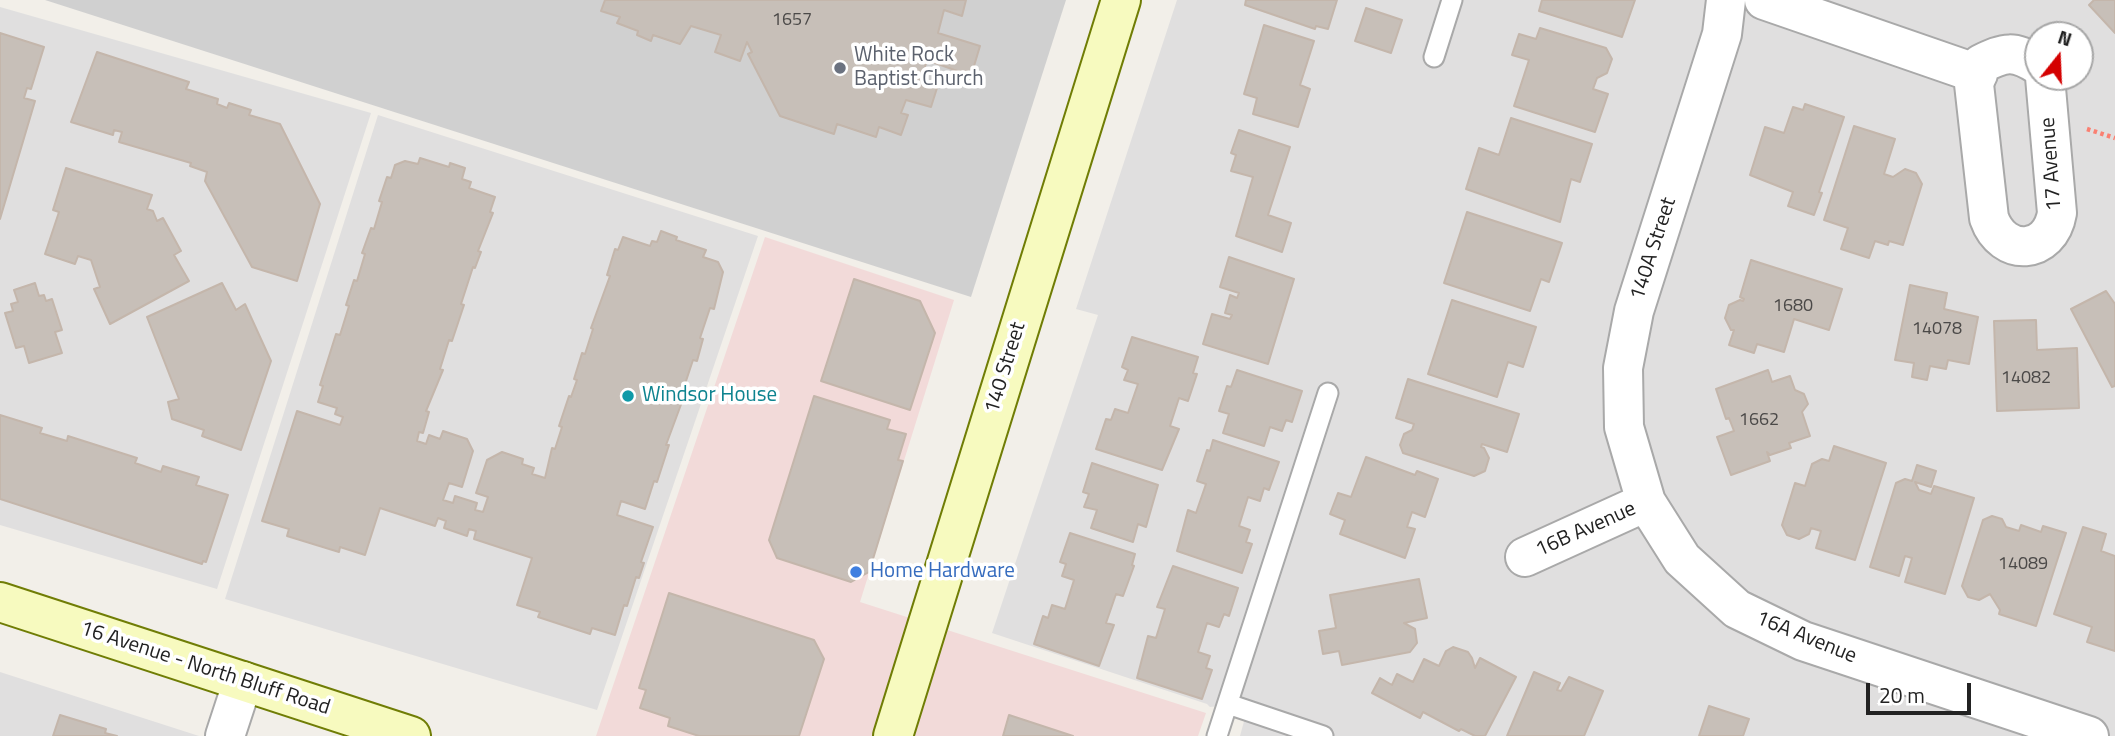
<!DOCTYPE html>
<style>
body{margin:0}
#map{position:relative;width:2115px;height:736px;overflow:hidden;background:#f2efe9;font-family:"Titillium Web",sans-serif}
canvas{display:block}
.north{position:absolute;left:2024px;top:21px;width:70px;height:70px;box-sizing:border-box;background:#fff;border:2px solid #a7a7a7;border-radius:50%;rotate:18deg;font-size:19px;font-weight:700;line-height:28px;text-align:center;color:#222}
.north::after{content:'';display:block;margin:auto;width:24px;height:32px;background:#d40000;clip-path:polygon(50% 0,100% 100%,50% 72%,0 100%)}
.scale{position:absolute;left:1866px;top:683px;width:105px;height:32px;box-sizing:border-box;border:4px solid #222;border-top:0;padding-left:9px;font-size:21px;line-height:24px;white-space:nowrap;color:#222;-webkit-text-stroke:5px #fff;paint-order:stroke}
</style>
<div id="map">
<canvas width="2115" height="736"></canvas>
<div class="north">N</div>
<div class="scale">20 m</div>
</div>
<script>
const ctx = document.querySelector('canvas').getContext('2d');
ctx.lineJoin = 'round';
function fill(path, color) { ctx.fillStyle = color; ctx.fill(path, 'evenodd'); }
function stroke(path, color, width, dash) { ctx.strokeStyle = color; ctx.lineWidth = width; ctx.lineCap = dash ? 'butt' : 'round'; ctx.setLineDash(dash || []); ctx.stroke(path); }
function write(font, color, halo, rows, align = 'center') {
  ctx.font = font + ' "Titillium Web",sans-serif'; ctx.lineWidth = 7; ctx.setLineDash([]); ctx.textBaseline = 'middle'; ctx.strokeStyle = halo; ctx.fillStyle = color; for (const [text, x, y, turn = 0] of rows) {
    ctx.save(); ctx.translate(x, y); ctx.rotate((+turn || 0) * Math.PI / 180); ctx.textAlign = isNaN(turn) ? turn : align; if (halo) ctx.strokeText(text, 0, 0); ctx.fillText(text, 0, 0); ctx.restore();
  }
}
fill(new Path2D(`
 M1177,0H2115V736H1240L1249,703L1210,707L1207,704L992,633L1098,315L1076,309ZM2038,35H2080V77H2038Z
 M0,7L371,113L217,589L0,525Z
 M378,115L758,236L597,710L225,599Z
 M0,672L199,736H0Z`), '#e0dfdf');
fill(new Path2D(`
 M765,237L954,300L860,602L1206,713L1198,736H596Z`), '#f2dad9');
fill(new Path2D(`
 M45,0H1066L971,297Z`), '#d0d0d0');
const building = new Path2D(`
 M605,0H966L962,16L944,10L938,33L980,46L971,76L927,60L920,83L937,88L931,107L906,100L901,113L908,115L901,135L879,127L876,137L837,124L834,134L780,116L748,54L752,52L747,42L740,61L715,52L721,35L691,26L680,44L653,35L651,41L637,35L638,31L617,23L620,17L601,11Z
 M1246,0H1337L1328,29L1316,26L1315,29L1245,5Z
 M1542,0H1635L1622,37L1539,11Z
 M2094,0H2115V33L2089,5Z
 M1366,8L1402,20L1391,53L1355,41Z
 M1264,25L1314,41L1300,85L1310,89L1298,127L1253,114L1257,98L1244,94Z
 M1540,28L1606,48L1612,59L1607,73L1597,78L1593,89L1608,94L1595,132L1514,106L1529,60L1512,55L1519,34L1536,39Z
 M0,33L44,47L31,89L27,88L24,98L35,101L0,219Z
 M97,52L189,82L186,89L218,99L217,104L227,108L229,103L251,110L249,115L280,124L320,204L297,281L252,267L205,181L207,172L190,166L191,163L119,142L122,132L114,130L113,135L71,122Z
 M1805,104L1844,117L1819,192L1822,193L1814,215L1788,206L1793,192L1750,175L1765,127L1784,133L1793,107L1803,110Z
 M1511,118L1592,144L1580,182L1571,179L1560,222L1466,189L1479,148L1499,155Z
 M1854,126L1895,139L1884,174L1893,177L1905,169L1916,173L1922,184L1903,245L1889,241L1888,245L1875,241L1869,258L1841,249L1848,228L1824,220Z
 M1239,130L1290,147L1268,215L1291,223L1282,252L1236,236L1253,177L1231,171L1236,155L1231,153Z
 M420,158L449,167L450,163L465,168L462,179L471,182L469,188L495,197L490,212L493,213L478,251L481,252L475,268L473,267L461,304L464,305L452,341L449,340L440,369L443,370L426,411L429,412L423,433L419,432L417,441L426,444L429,435L440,439L443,431L467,439L473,451L462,487L449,483L443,500L453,503L455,496L477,503L475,510L483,512L488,497L476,493L487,460L502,452L523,459L522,464L534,468L532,474L545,478L552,448L555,449L562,427L559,426L569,396L571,397L577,380L574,379L582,353L585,354L593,329L591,328L610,276L607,275L615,249L618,250L623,237L650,246L652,241L657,242L661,231L677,237L676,240L706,250L703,257L718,262L723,272L714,309L710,308L700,338L703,339L697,361L693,360L683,390L686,391L666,445H669L657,482L654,481L645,509L621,501L617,515L653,527L641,562L644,563L639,578L636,577L627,606L624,605L615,635L592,628L590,634L538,617L540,612L517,605L532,558L474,539L476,531L469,529L467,536L444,528L446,521L438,518L435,526L380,508L365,555L340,547L339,552L287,536L289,529L262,521L297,411L340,425L343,417L335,414L337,408L318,402L323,386L320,385L336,334L340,335L349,306L346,305L354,280L357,281L365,254L362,253L371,228L374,229L382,202L379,201L387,177L391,178L395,165L405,161L418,164Z
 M66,168L152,195L147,209L153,211L157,221L163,218L181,251L174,255L189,281L110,324L94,289L100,287L91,260L78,256L75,264L45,254L59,212L53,210Z
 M1467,212L1562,243L1549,282L1541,279L1530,311L1444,283Z
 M1229,257L1294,279L1268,364L1203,344L1212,314L1230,319L1232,315L1225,313L1230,295L1237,298L1239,293L1220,287Z
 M1751,260L1842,289L1829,330L1794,319L1784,352L1757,344L1754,353L1729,345L1734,330H1731L1725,318L1729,305L1740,300L1743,301L1744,299L1740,297Z
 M854,279L920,301L935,333L910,410L821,381Z
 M35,283L39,296L44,295L46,301L52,299L62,330L55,332L62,353L29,363L24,346L16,348L5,313L13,311L11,304L18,302L14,290Z
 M222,283L236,310L245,304L271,361L241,450L202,436L204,430L172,419L168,402L179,399L147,317Z
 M1910,285L1947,293L1944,309L1978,317L1969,364L1948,360L1946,369L1930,366L1927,380L1912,377L1914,363L1895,360Z
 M2106,291L2115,304V386L2112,387L2071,309Z
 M1452,300L1536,327L1523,367L1508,362L1497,397L1428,374Z
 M2036,320L2037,350L2077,348L2079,408L1997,411L1994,321Z
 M1132,337L1198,357L1193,373L1197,374L1188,401L1179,398L1170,426L1179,429L1162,470L1096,449L1106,419L1111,420L1115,409L1128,413L1138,384L1124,380L1128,370L1122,367Z
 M1237,370L1302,391L1292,422L1286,420L1282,431L1270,427L1264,446L1223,433L1229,414L1219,411L1227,386L1231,387Z
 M1768,370L1772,382L1790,376L1795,390L1804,394L1808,404L1802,412L1810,436L1789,443L1791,448L1770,455L1767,452L1770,461L1731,475L1717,437L1734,431L1729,418L1726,419L1716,389Z
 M1408,379L1519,414L1507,452L1482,444L1481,447L1484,448L1489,458L1485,471L1474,476L1403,453L1400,445L1404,434L1412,430L1414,424L1396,418Z
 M814,396L890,420L887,429L906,434L898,460L903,461L869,572L851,582L777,558L769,540Z
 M0,415L42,428L40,433L67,441L68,436L137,458L135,463L161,472L163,466L199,477L196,485L228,495L206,562L203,561L202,564L0,499Z
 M1213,440L1279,462L1269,490L1264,488L1260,501L1248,497L1239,526L1250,530L1246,542L1252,544L1242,573L1177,551L1188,510L1196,513L1206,484L1197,481L1207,450L1210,451Z
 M1834,446L1886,463L1855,560L1816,548L1821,531L1811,528L1809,534L1799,539L1787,535L1782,525L1795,483L1805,486L1812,464L1822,459L1829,461Z
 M1366,457L1415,475L1417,471L1438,479L1425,517L1412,512L1407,527L1415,529L1405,558L1340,534L1345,520L1330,514L1338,493L1351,497Z
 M1092,463L1158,485L1146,527L1138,524L1133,542L1091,528L1097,510L1084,507L1089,494L1083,492Z
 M1917,465L1936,471L1931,487L1915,482L1919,490L1931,494L1934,486L1974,498L1945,594L1905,582L1912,558L1905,556L1899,576L1870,567L1896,483L1905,479L1912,481Z
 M1992,516L2002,519L2006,527L2019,531L2021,525L2041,532L2043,526L2066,533L2036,626L1999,614L2000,610L1990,594L1979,600L1968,597L1962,586L1983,520Z
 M2083,527L2106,534L2101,551L2115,556V651L2087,642L2092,627L2054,614Z
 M1070,533L1135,554L1132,565L1134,566L1123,596L1116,594L1106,623L1114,625L1099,666L1034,644L1043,616L1048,618L1052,605L1065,609L1074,580L1062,576L1066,564L1060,562Z
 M1173,566L1238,588L1229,616L1224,614L1219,627L1207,623L1198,652L1210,656L1206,668L1212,670L1202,699L1137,678L1148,636L1156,638L1165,609L1157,607Z
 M1419,579L1427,618L1404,623L1415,629L1417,643L1410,652L1342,665L1339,651L1323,654L1319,631L1336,628L1330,595Z
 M669,593L814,640L824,659L799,736H699L668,726L670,718L640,708L646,690L639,688Z
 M1453,647L1468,652L1472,658L1475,668L1480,658L1516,677L1485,736H1475L1461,729L1459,731L1423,712L1420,718L1372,693L1380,678L1392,685L1397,674L1413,682L1424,659L1439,666L1446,651Z
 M1534,672L1560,683L1557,690L1561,691L1569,677L1603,691L1584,736H1507Z
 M1709,706L1749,719L1743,736H1699Z
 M60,715L106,729L105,733L117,736H53Z
 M1009,715L1073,736H1003Z`);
fill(building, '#c7bfb8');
stroke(building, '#c4b6ab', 2);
const service = new Path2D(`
 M1434,57L1452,0
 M1228,704L1323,736
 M1217,736L1328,393`);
const minor = new Path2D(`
 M1726,0L1722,34L1634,311L1623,368L1624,427L1646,502L1682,559L1737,609L1803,641L2089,736
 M1764,0L1978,74
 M2038,65C2014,50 2005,52 1981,64L1974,84L1989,218C2003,258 2050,255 2057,213L2045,77
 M1525,557L1646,502
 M225,736L243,681`);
const secondary = new Path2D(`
 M0,602L411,736
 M893,736L1121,0`);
stroke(service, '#a9a9a9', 23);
stroke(minor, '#a9a9a9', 42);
stroke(secondary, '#707d05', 42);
stroke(new Path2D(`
 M2087,129L2115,138`), '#fa8072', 4.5, [3.5, 3.5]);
stroke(service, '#fff', 19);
stroke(minor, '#fff', 38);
stroke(secondary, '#f7fabf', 38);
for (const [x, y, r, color] of [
 [840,68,7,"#6b7280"],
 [628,396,7,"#0f9aa8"],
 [856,572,7,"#3f7fe0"]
]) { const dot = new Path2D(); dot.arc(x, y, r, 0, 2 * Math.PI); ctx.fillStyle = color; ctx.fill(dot); stroke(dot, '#fff', 2.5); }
write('18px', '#4b4948', null, [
 ["1657",792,21],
 ["1680",1793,307],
 ["14078",1937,330],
 ["14082",2026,379],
 ["1662",1759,421],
 ["14089",2023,565]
]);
write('21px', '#5b616d', '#fff', [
 ["White Rock",854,56],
 ["Baptist Church",854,80]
], 'left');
write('21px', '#222', '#fff', [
 ["17 Avenue",2052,164,-94],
 ["140A Street",1654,249,-72],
 ["140 Street",1006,368,-73],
 ["16B Avenue",1586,530,-24],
 ["16A Avenue",1806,638,22],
 ["16 Avenue - North Bluff Road",205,669,18]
]);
write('21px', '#0d838f', '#fff', [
 ["Windsor House",642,396]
], 'left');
write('21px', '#366cbe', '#fff', [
 ["Home Hardware",870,572]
], 'left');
</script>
